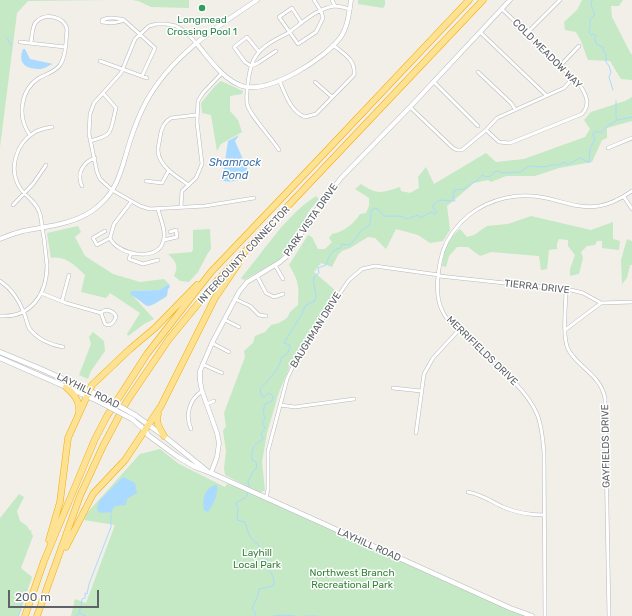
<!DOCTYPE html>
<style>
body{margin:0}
#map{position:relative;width:632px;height:616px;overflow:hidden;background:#f1efe8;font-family:Rubik,sans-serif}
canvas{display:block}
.scale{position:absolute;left:8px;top:590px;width:91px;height:18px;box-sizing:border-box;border:2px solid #5f6368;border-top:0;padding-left:5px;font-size:12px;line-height:14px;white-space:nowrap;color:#5f6368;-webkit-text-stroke:3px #fff;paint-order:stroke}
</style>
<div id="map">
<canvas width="632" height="616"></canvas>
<div class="scale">200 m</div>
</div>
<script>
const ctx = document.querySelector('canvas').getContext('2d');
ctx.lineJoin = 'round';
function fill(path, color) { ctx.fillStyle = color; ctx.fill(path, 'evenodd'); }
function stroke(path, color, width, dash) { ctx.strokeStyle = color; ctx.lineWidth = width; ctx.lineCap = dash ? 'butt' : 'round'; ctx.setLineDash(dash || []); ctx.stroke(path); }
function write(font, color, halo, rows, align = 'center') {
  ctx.font = font + ' Rubik,sans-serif'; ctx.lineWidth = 3; ctx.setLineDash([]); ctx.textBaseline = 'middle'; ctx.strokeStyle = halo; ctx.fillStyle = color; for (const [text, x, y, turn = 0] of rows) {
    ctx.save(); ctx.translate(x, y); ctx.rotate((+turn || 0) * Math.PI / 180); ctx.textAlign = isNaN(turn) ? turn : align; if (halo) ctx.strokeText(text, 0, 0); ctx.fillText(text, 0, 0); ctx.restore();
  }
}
fill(new Path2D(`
 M0,0H110L28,1L17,13L0,147Z
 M132,0H189V8L151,7L138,1Z
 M358,0H385V5L383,8L358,4Z
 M582,0H623L619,6H611L612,17L631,54H632V80L621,79L610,61L588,60L581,41L576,32L565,30L564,22L577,10Z
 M221,81L243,91L242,94L230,96V111L238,120L242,132L221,144L217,151L211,115L202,113L201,103L215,86Z
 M632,97V121L607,128V138L602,140L592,162L559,168L535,176H506L491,182L488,180L474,183L447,206L450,230L443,241L430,243L418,235L396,229L386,249L375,238L368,237L350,248L342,251L338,255L332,267L321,263L314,272L336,291L292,361L279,392L267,433L262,462L265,490L260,493L225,475L224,468L226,451L223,431L226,426L224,413L245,357L244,351L253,343L255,336L265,332L271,325L279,323L287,318L290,312L298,305C299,285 299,282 289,265L308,235L312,237L318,249H325L332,242L329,238L332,234C343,232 354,224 360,214L366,213L369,206V198L355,189L361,184C377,195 382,193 400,187L401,191L410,193L419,188L418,177L426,167L434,184L486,153L496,162L524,159L585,137L590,129L584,120L591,112L625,101Z
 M316,196L319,199L309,211L294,241L279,260L244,280L241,278C265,250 285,216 316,196Z
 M531,216L591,230L613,222V239L620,241L619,250L602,248V241H597L595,245L587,246L581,252L583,258L579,274L570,276V269L575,255L568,246V240L559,239L557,243V249L549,250L547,269L541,270L539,256L491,252L480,256L468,247H457L449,256L446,267L442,266C444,251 448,239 460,229L467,237L474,235L487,226L508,224Z
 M78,226L81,232L75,237L85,256L113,274L140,282L164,279L169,284L159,290L131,291V294L154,319L144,324L128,336L127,334L140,313L110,293L106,298L81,292L85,275C76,266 65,255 51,258L47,233Z
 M210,229L211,249L208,253L198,272L189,282L180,281L174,276C179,265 176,262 168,254L192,252L193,249V230Z
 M627,239L632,241V265H630L627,278L622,284L621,260Z
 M93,332L104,341L105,351L91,371L88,379L79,375L91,344L89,337Z
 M160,449L179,464L225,487L227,484L244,489L529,616H71L75,599L86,603L115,525L84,520L87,513L140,454Z
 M19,494L24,497L17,511L20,521L27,526L30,531L32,530L31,533L33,536L21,568L32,577L19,616H0V518Z`), '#c5e8c5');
fill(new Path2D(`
 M23,49H25L30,59L53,64C49,65 44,69 40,69C27,69 17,64 23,49Z
 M239,135L235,141L249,173C238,182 235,182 221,181L223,174L228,141Z
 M169,284L170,287L168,289L167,296C143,311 152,308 130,294L131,291L159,290Z
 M123,477L135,483L137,493L127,499L126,505L115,506L111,512L100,513L97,510L99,501Z
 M215,485H217C218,496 214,503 208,512L204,510C202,499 204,489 215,485Z`), '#aadaff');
stroke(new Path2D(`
 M592,0L591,5L595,15L590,19V29L589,32L591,35L593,34L596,36L595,39L596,44L603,47V51L606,53V62L609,66L611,72L609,77L613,90
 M6,37L12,46
 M618,120L632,117
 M249,488L248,481L254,470L257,468L256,462L252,460C251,451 253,444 262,440L263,437L261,434L265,427L262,424L265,418C263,413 263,409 265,404L272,401L273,397L270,393L266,395L264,397L261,395L260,389C268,381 280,368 282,357C288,354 289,352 290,345L284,343L302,314L305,306L310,303L315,301C318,292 312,286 314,277L319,273L318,268L326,265C329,256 330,251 340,248L342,244L349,245C358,239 357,234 362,230C364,228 368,227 370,225L371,212L374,208L378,209L384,216C393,217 399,214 407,219L418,215L420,218L431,212L435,214L437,212L432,206L439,200L455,201L453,198L454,190L465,189C470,183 477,182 482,175L486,177L491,176L494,172L498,171L501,173L520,172L529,166L544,167L552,165H560L564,162L567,164C572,164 576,159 581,158L589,163L590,149L595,139L593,135L594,132H602L606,127L617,120L616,117V101
 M248,492L246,497L236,503L238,508L237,520L245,522C248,531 249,540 258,544C260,547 261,551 262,554C267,561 269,558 268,569C273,575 275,579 273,586L259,589C259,596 254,602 252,610L255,612V616
 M80,613L79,612L81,607L82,599L85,598V593L87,594L89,584L111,527V512
 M18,616L21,610L20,607L22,601L21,595L26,592V590
 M75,616L80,613L86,616
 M273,616L285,615L295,616
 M305,616H317`), '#aadaff', 1);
const minor = new Path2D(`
 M332,0L335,6
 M124,20C118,23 109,23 102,22V20C108,17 118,18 124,20L155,48L142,76
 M301,22L292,8L279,17L298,44L316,32L323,18L321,11L314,0
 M480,32L546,95
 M526,34L560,0
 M20,42L65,47
 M196,43L186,32L176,26L166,24H157L149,26L135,39L121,73L94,103L90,114L89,134L97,172L100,179L112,190L140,206L150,209L205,206L254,198
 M259,52L247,37L234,47L245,62L251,66L258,63L276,51
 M100,61L147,78
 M559,67L579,46
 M478,72L511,103L515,109
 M279,80C285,93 290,111 305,117L316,114L354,75C356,60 344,54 333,45
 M315,82L332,97
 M434,82L478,126
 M410,107L453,148L457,150H462L486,130L497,118L564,88L573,78
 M486,130L499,142L510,143L582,114C591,104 586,95 580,85L502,9
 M30,135C17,118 20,90 39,78C46,74 55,72 60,65C66,56 66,41 67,29C64,17 46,12 36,22C32,26 32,37 31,43
 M90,141C113,135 110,133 115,112L116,108L103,93
 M608,148L632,138
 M279,150C272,138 248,114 247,103C246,92 249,65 256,56C263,45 277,39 288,33C302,23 317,8 335,6C340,6 345,8 350,9
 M146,181L162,183L169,170
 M189,185C177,177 158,166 158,150C158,145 160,141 160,137C161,129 164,122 171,118L196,115
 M82,186C76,174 83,162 95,158
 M624,197L632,209
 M131,202L114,224L110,238C116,254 157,263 163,242C167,232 160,218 158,209
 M13,205L33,184L46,165
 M181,206L182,191L196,178L202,164L197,122L198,101L203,93L222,73
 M105,231L93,238L97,245L110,238
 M164,240L177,237L176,230L170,232
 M131,253L129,259L143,264L158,260
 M275,265L283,279
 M257,276L266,293L274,297L283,294
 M439,276L571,290L583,293L601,303L632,302
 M0,281C12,289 19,300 24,313C26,318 27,323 29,328C37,339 51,345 63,347
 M566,289C566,305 562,335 568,349C578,368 600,374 605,398L609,616
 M41,293L66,303L101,313L105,324C111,327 114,322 116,317C115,312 108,309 103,311L101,313
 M235,299L250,306L259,315L266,316
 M62,301L69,275
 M0,316C31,318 47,294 47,265C46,256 45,247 44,238C42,230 42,221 40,214C37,202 26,197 20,188C8,169 16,143 35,132C40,129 46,128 52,127
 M225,320L239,327
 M565,330L601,303
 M212,343L229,352
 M202,364L222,373
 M393,388L421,391
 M207,404L214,401
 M280,405L295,407L354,399
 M191,429C185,415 189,400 202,391
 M416,433L424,374L433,358L458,331
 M468,492C483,495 490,501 503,507C517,513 529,515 544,515
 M266,498L268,489V451L287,379L298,355L349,280L362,269L375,266L439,275
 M545,616L544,453C543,440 542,426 537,414C525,386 490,360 468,339C459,331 447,322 442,310C434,294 438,268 443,251C448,236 457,225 469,215C491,198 519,192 546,198C564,202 580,209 599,206C612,204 622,198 632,191`);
const tertiary = new Path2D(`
 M196,43C209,58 222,79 242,86C270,94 324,59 340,38C348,27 349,13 351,0
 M0,239C7,236 15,233 23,231C47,226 71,225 92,211C120,191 121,168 131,138C135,126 140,113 146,102C171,56 215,28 257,0
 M211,473L217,457L219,443L217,433L202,391L200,381V371L212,343L239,292L247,282L280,262L288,255L312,216L341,178L410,107L510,0`);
const secondary = new Path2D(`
 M0,352L41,369L103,397
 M0,358L98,401
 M135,415L164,436L207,471
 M132,419L146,431L148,435L178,457L195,467L211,473L510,608L532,616`);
const motorway = new Path2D(`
 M66,387C74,394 80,401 79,412
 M158,414C155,422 160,429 164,436
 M49,540L60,502L68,438L92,385L130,349L155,328L197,285
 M66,547L93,494L125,460L161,406L215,298L238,264
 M25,616L44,561L95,439L107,416L147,354L211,272L315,163L469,0
 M37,616L80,496L103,446L127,401L169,339L215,283L483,0`);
stroke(minor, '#b5b8bc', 4);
stroke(tertiary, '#b5b8bc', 5);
stroke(secondary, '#b6babf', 5.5);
stroke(motorway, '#f9ab00', 7);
stroke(minor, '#fff', 3);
stroke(tertiary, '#fff', 4);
stroke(secondary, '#fff', 4.5);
stroke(motorway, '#fde293', 6);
const secondaryBridge = new Path2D(`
 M103,397L135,415
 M98,401L132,419`);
stroke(secondaryBridge, '#b6babf', 5.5, []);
stroke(secondaryBridge, '#fff', 4.5);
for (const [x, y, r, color] of [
 [202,8,4,"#2e9e5b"]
]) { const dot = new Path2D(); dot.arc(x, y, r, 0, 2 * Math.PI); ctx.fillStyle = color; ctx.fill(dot); stroke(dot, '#fff', 1.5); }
write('10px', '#27864d', '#fff', [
 ["Longmead",202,20],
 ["Crossing Pool 1",202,32]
]);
write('10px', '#5f6368', '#fff', [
 ["COLD MEADOW WAY",547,54,45],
 ["PARK VISTA DRIVE",311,220,-55],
 ["INTERCOUNTY CONNECTOR",244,255,-47],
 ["TIERRA DRIVE",537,287,6],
 ["BAUGHMAN DRIVE",316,330,-58],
 ["MERRIFIELDS DRIVE",482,351,44],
 ["LAYHILL ROAD",88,391,26],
 ["GAYFIELDS DRIVE",606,446,-91],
 ["LAYHILL ROAD",369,545,24]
]);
write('10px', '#348238', '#fff', [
 ["Layhill",257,553],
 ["Local Park",257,565],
 ["Northwest Branch",352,573],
 ["Recreational Park",352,585]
]);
write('italic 11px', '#4174aa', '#fff', [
 ["Shamrock",235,163],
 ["Pond",235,176]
]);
</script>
